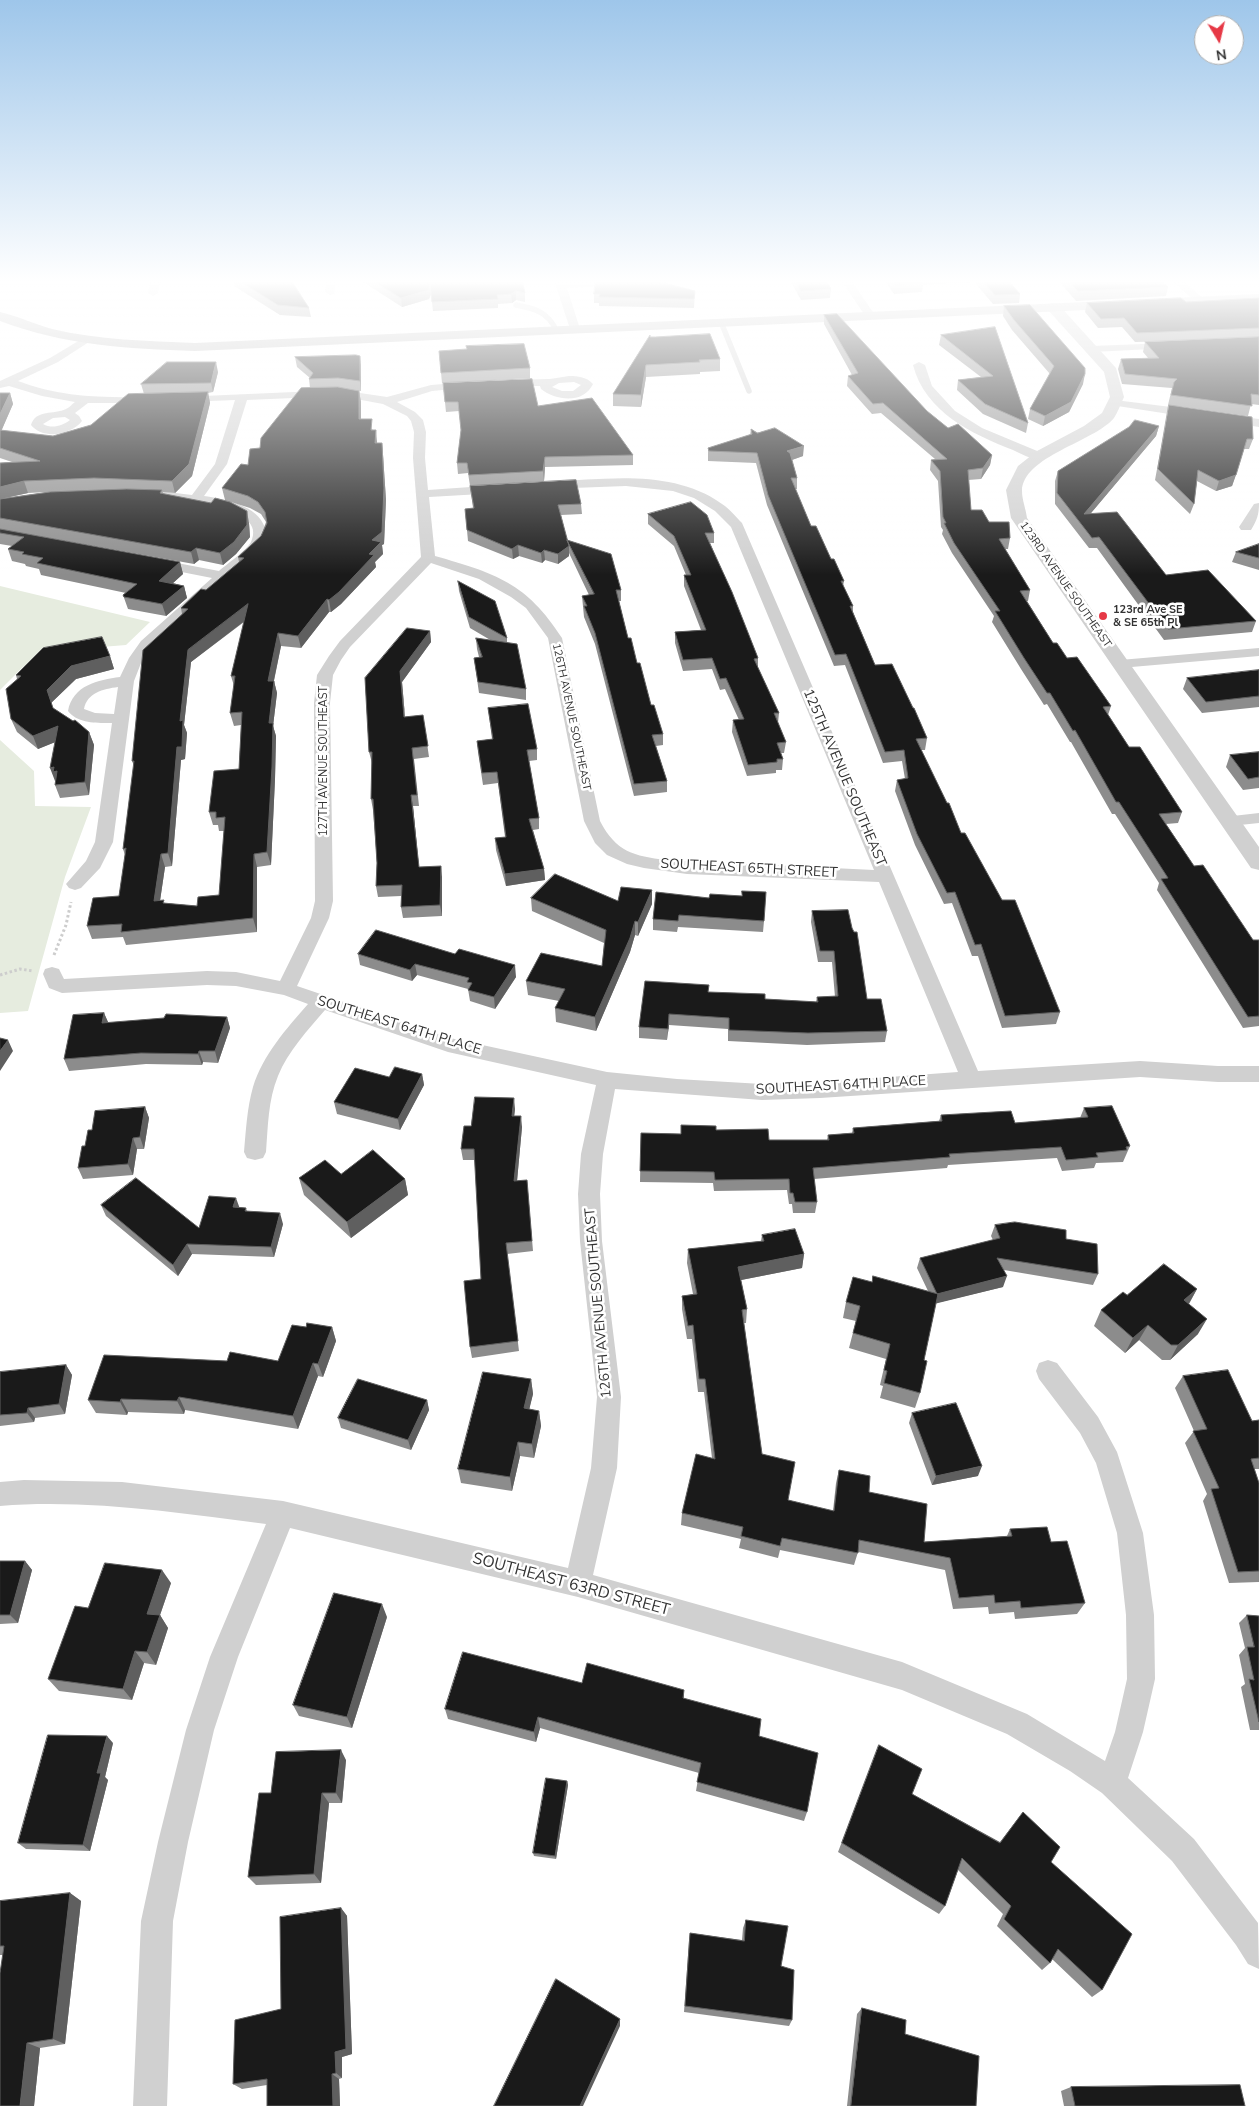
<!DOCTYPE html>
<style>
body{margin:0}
#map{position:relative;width:1259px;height:2106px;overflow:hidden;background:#fff;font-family:"Nunito Sans",sans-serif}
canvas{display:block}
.north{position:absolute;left:1194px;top:15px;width:50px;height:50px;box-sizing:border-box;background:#fff;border:1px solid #adadad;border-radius:50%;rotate:171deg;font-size:14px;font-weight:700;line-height:20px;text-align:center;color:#333}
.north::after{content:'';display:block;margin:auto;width:18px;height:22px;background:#e63946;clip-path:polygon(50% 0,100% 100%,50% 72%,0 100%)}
</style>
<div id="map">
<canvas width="1259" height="2106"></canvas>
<div class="north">N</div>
</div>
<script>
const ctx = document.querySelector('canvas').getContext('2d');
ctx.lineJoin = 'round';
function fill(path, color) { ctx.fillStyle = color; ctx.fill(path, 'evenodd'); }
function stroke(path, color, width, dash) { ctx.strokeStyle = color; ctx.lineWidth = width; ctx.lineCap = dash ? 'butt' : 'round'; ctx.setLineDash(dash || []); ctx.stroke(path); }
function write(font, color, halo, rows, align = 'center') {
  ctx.font = font + ' "Nunito Sans",sans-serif'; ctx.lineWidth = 5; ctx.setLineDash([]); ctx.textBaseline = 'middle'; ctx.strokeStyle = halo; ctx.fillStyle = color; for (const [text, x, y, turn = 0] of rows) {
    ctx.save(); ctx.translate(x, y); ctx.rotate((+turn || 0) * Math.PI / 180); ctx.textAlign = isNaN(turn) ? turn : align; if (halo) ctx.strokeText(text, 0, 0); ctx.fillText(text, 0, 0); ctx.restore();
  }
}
fill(new Path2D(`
 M0,586L150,622L126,645L52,651L23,667L0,690Z
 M0,740L34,771L35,806L91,807L65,877L28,1011L0,1013Z`), '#e6ecdf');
stroke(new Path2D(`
 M54,955L66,925L71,902
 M0,975L20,969L33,971`), '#cdcdcd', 3, [2.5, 2.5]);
stroke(new Path2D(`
 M516,305C534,308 548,312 556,330
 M721,322L749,391`), '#d0d0d0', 5.5);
fill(new Path2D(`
 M151,280H161L158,293L153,296L148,293Z
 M326,280H336L334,294L330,295L325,292Z
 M554,280H564L565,282L612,280L617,283L612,286L567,288L580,329L575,332L570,329Z
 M841,280H851L875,315L874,317H866Z
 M1171,280H1182L1205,300L1204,302H1196Z
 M85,337L89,338L90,340L89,342L58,362L18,381C59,397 103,398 147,397L153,400L147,403H88L75,413L79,416L82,421C71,435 43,440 31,425C36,409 54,415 66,409C69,408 72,404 75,402L42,396L9,386L0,388V381L50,358ZM65,417L70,420C62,426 52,429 43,424L53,418Z
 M1170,343L1174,344L1175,346L1174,348L1091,352L1086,349L1091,346Z
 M919,362L925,365L932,386L955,411L982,428L1042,453L1044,456L1042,459C1033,461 1022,454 1013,450C972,434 925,412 913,365Z
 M569,376C578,376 587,377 593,384C584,404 556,401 541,389L540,386H506L500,383L506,380L550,379ZM574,382L581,385L573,391H562L552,387L559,383Z
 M469,382L475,385L473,387L432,391L397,402L415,412L423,420L426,432L425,458L428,490L499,485L505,489L499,493L429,497L435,556C495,573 527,583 562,638L600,821C616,852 634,856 666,860L874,870L731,527L715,511L694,498L673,491L626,486L546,489L544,486L546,483L550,482C607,479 673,469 722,504C730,509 736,517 742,523L978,1071L1140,1061L1218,1066H1259V1082H1218L1140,1077L820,1098L762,1100L615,1089L603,1154L600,1194L602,1241L621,1397L617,1468L593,1575L902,1662L1027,1714L1105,1761L1115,1732L1127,1679L1126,1615L1117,1533L1096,1463L1080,1433L1039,1379L1036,1371L1039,1363L1048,1360L1057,1363L1098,1417L1117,1452L1143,1533L1154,1615L1155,1679L1143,1732L1128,1778L1194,1839L1258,1923L1259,1969L1248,1964L1236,1945L1172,1861L1102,1793L1070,1771L1007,1734L902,1690L578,1597L290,1528L238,1657L214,1730L188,1842L173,1921L167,2106H133L141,1921L158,1842L186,1730L210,1657L266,1524C178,1513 89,1499 0,1506V1482L24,1480L122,1482L283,1501L568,1568L591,1468L597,1397L580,1241L578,1194L581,1154L596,1085L448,1052L325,1010C308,1030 288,1051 278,1076C268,1100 268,1127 266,1152L263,1158L255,1160L247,1158L244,1152C246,1130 247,1108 253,1087C263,1055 286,1029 308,1004L284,995L236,986L207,985L62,993L49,988L43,974L45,969L52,967L59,969L64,979L207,971L236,972L280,981L311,918L315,901L314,703L317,675L329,656L340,641L421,557L413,458L414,432L411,421L407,416L383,404L340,396L247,400L227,464L204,496C224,499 258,505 265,528C267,533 265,539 264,544L151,647L143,658L134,681L113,842L100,868L81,888L75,890L69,888L66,884L86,861L95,842L112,723C98,723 78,724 68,711C73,685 98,680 120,677L129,658L141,641L212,578L151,566L149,563L151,560L156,559L219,571C227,564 247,550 251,542C269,505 179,501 159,499L153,495L159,491L192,495L215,464L235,400L184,402L180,401L178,399L180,397L340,390L387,397L431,385ZM431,563L479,579L511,597L526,608L548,638L584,821L595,843L607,855L627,864L644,868L687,874L879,882L958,1072L820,1082L762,1084L677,1079L607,1072L450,1038L297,986L329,918L333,901L330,703L333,675L341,660L350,647ZM118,687L114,714L95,713L84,709C87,693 103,689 118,687Z
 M1115,400L1195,410L1201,414L1195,418L1111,405L1109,403Z
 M1226,415L1259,419V427L1222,421L1220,419L1222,417Z
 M1259,503C1259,515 1257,520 1251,530H1241L1239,527L1254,504Z
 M1259,648V656L1120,668L1115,667L1113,664L1115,661L1120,660Z
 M1259,813V823L1230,826L1224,825L1222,821L1224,817Z`), '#d0d0d0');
fill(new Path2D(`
 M1053,303L1058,304L1116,368L1124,397C1121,403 1118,412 1114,418C1094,442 1023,456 1022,491C1022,500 1026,509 1027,518L1259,847V870L1251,868L1011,518L1006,490L1018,466L1037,451L1084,426L1102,413L1110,397L1104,372L1048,310L1047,307L1048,304Z`), '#d0d0d0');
fill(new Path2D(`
 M1259,294V302L195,351C128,349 63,345 0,321V312C18,316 34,324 52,329C99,340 147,341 195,343Z`), '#bdbdbd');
fill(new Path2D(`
 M233,280H291L309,308L311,317L280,315L234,286Z
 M360,280H522L525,293V302L516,300L512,303L498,304V308L433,311L431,294L429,299L402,307Z
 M790,280H826L831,289L830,298L801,300Z
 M884,280H975L974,282L923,285L922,292L894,294Z
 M977,280H1008L1020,294L1019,303L993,304L976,284Z
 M1058,280H1160L1168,287L1166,296L1076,301Z
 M695,291L694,308L599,306V303H594V294Z
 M1259,298V405L1251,404L1248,416L1178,406L1253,439L1249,449H1244L1232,486L1216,491L1197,481L1194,504L1190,514L1155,480L1167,415L1169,405H1168L1172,388L1122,384L1118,369L1121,359L1148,358L1143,352L1145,342L1209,340L1135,342L1122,327L1098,328L1085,312L1087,303L1186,302Z
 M1004,306L1083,384L1069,412L1043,426L1028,419L1030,409L1050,374L1012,330L1003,316Z
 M824,315L927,411L948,428L992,455L990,465L981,479L968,480L971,510L989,522L1010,538L1008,549H1005L1030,590L1028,601H1027L1053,643L1111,706L1108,715L1129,747L1182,812L1178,823L1166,824L1194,866L1253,940H1259V1026L1243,1028L1157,890L1159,883L1115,814H1112L1071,742H1070L1047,704L1044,705L1021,669L992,622L994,616L952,553L942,534L943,530L941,527L938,481L930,470L931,460L935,459L881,413L872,414L847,386L848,376L852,375L824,324Z
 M995,327L1028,423L1026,433L983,414L957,390L958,380L981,377L939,345L941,335Z
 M650,337L720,359V371L700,372V374L646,377L641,407L613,406V394Z
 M439,351L530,368V378L442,383Z
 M295,357L361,365V391H359L361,402V419L373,430L377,443L383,455L386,500L384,544L382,545L383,554L375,562L376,567L341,604L331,612H329L301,648L281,646L274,681L277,693L273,726L276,736L275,779L271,865L257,867V932L126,945L123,937L92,939L87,926L119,896L125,855L123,849L134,766L132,761L182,614L181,608L206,590L239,562L238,557L261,536L266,522L261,514L250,508L231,502L249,523L250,537L236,554L223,565L199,560L194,564L0,529V463L12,462L0,458V393H10L13,404L1,431L53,436L91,425L144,394L141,384L218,372L213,392L208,393L210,403L192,476L175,493L163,492V494L211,503L225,500L222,488L248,465L260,448L310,388L309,379L310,378L297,367ZM47,492L6,498L28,493ZM244,622L231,676L234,686L230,713L234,726L241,725L239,769L209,812L213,825H218L219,831H224L219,895L197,906L165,903L160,901L165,867L172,866L181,760L185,759L187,733L184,725L191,662Z
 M443,383L538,406L633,455V465L545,467L544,481L470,486L468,473L458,474L457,463L461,430L459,411L446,412Z
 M1159,426L1156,436L1090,514L1166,575L1256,621L1252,632L1164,640L1097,548H1089L1055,504V481L1058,471Z
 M751,429L803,456L792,460L797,478V489H795L811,526L844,581L843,586L853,606V612L875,665L927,738L925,750H921L961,833L1060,1012L1056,1024L1002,1028L978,956H972L952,903L944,904L915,845L895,791L897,780L905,779L902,761L883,763L845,665L834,666L767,505L756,463L708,461V448L750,435Z
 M470,486L581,504L582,514L561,515L567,540L621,590V601H619L628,638L637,663L651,705L663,734V745L656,746L667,781V792L634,796L595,644L584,617L582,596L589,595L569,553V556L558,564L545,560L542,563L519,556L513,559L468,541L465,509L473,508Z
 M648,514L714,533V543H710L758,658V668L779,713L778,723L786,742L784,753H781L783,759L782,770H776V773L747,776L732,732L733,720H739L725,689L720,690L712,669L683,671L675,643V632L701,630L684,586V575H686L674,546L648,524Z
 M0,529L180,562L183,574L173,583L184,586L187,598L166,616L128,609L123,595L126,593L41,575L39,569L26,566L25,564L12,561L8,549L12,546L0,544Z
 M1259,544V570L1232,562L1236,552Z
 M458,581L507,638V643L526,689V700L479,693L474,658L479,657L477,649L476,638L492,641L470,628L459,591Z
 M430,631L431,642L402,682L405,717L423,715L429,757L414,759L419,806H413L419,867L442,877V916L403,918L401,907V896L378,897L376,886L377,863L373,810L371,799L372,763L369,752L365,678Z
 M110,656L114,669L76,679L51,703L53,708L89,732L94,745L89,795L60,798L55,785V742L38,749L17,732L11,719L17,679L16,675Z
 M1259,670V707L1202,713L1183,689L1187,678Z
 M488,708L537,749V760L529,761L539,818V829L533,830L544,869L545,880L506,886L496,850L495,838L505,837L498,783L483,785L478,752L477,741L492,739Z
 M1259,752V788L1243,790L1226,767L1230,755Z
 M652,890V904L638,936L635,935L630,952L596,1031L556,1022L555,1008L559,1001L528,995L526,981L602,966L604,943L532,911L531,898L618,901Z
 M656,892L764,921L763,932L678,927L677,932L653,930V919Z
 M812,911L887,1031L885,1042L807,1045L728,1041V1029L669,1025L667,1040L639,1038V1027L708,992L765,999L816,1002L817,997H835L832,962H818L811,922Z
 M358,954L516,977L495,1009L470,1001L468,989L417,975L412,981L360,965Z
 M104,1013L108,1023L227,1017L230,1028L218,1063L203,1062L202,1065L146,1064L69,1071L64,1059Z
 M422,1074L424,1085L400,1130L337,1114L334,1102L389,1077Z
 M145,1107L149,1118L144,1149H137L133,1175L83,1179L78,1168L85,1146L92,1130Z
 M1084,1108L1130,1146L1123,1162L1096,1163L1094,1168L1062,1171L1057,1158L948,1165L947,1168L814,1179L817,1202L815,1213H793L792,1204H789L787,1190L714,1191L713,1183L640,1182L641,1133L681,1134L716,1130L769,1140H827L828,1135L852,1133L853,1128L939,1121L941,1115L1015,1123L1080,1118Z
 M515,1109L514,1116L522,1127L517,1181L527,1180L533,1251L507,1254L519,1351L472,1358L470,1347L481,1279L475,1160H463L461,1149L471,1126Z
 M341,1174L405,1179L408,1195L351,1238L304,1195L299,1178Z
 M101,1205L199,1228L239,1207L246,1208L247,1211L283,1224L274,1257L192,1254L178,1276L106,1216Z
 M995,1225L1066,1239L1098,1274L1093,1285L1004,1270L1003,1287L936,1303L924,1360L920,1393L915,1408L880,1398L883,1386L880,1385L886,1359L849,1348L856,1321L843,1318L846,1302L872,1282L928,1291L917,1268L920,1258L993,1240L991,1236Z
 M762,1235L804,1254L802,1268L741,1280L747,1309L746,1323H744L762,1454L788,1500L833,1511L836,1483L839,1470L869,1492L924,1542L1007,1536L1010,1529L1051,1542L1085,1603L1077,1614L1015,1619L1014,1612L989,1614L988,1607L953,1609L945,1570L858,1552L854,1565L780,1550L778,1558L739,1548L741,1539L681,1525L682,1513L712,1458L704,1392H698L692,1339H687L682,1309V1296L693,1294L687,1263L688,1249L761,1241Z
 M1197,1289L1189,1304L1198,1334L1170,1360H1162L1139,1340L1125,1353L1094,1326L1101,1310L1127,1295Z
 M306,1327H332L336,1341L323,1377L318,1376L298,1429L185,1410L184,1414L128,1412L127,1415L96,1413L88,1400L227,1361H278Z
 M66,1365L72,1375L65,1414L35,1418L34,1422L0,1426V1372Z
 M1183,1376L1252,1421L1259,1420V1469H1254L1259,1483V1582L1229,1583L1203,1501L1207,1494L1185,1443L1194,1431L1175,1388Z
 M531,1379L533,1394L529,1409L539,1411L541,1426L534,1458L520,1456L512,1491L461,1483L458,1469Z
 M427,1400L429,1410L411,1450L341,1428L338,1418Z
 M912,1413L978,1476L932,1485L909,1423Z
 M0,1561H25L32,1570L18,1623L0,1624Z
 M171,1583L160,1615L168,1628L156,1665L144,1663L132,1700L59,1691L48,1679L88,1608Z
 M1247,1615L1259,1616V1730H1250L1241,1687L1245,1684L1239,1655L1245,1648L1239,1623Z
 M387,1617L352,1728L299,1716L293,1705Z
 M582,1683L684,1690V1699L759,1736L807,1812L804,1821L696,1791L699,1773L540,1728L536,1742L448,1719L445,1709Z
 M113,1743L105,1777L108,1780L90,1851L26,1849L18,1843Z
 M879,1745L912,1794L1000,1842L1023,1812L1051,1862L1102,1990L1092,1997L1052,1959L1050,1963L1042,1970L997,1926L1003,1914L958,1870L945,1906L939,1914L838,1852Z
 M346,1760L342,1803H329L321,1883L256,1885L248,1877L271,1793Z
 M567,1781L568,1785L556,1859L534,1856L533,1853Z
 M70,1893L81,1901L65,2044L40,2048L34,2106L3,1955H0V1901Z
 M341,1908L347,1916L352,2054L342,2057V2078L339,2079L340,2106H267V2085L242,2089L233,2084L281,2009Z
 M746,1920L781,1966L792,2020L789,2026L684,2012L689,1941L690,1933L742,1940L743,1928Z
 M862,2008L905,2034L976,2106H847L857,2014Z
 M1071,2087L1245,2106H1064L1061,2091Z`), '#8c8c8c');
fill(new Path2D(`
 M430,285L431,294L429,299L402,307L401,298Z
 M516,291V300L512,303L511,294Z
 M360,356L361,365V391L360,381Z
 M216,362L218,372L213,392L211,383Z
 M646,365V377L641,407V395Z
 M1085,374L1083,384L1069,412L1043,426L1045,416Z
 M359,391L361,402V431L359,419Z
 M208,392L210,403L192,476L175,493L172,481Z
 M10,393L13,404L0,434V414Z
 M1159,426L1156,436L1081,525L1084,514Z
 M376,430L377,442L376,455L375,443Z
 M382,443L383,455L386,500L384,544L382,545L383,554L375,562L376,567L341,604L331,612L329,600L369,554L372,540Z
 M804,446L803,456L786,462L787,451Z
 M992,455L990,465L981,479L983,468Z
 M545,457V467L544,481L543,471Z
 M1236,475L1232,486L1216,491L1219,481Z
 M24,481L28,493L0,499V487Z
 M247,511L249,523L250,537L236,554L223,565L220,553Z
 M518,545L519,556L513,559L512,549Z
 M569,546V556L558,564V554Z
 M196,548L199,560L194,564L191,552Z
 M544,550L545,560L542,563L541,553Z
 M180,562L183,574L162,593L159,581Z
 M184,586L187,598L166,616L162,604Z
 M327,599L329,612L301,648L298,636Z
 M248,604L251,616L191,662L184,725L187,733L185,759L181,760L172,866L168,853L177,747L188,650Z
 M430,631L431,642L402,682L406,728L400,671Z
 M278,633L281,646L271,694L268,681Z
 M110,656L114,669L76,679L51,703L47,690L71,666Z
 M274,681L277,693L273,726L276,736L275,779L271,865L267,852L269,723Z
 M58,726L63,739L38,749L33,736Z
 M89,732L94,745L89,795L85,782Z
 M54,767L57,771L56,781H55L50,768Z
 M411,795L413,806L420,878L419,867Z
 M161,854L165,867L158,914L154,901Z
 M254,854L257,867V932L253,918Z
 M441,866L442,877V916L440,905Z
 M544,869L545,880L506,886L505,874Z
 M652,890V904L638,936V922Z
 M635,921V935L630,952L596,1031L595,1017Z
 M415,964L417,975L412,981L410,970Z
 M515,965L516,977L495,1009L494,997Z
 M104,1013L109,1024L102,1023Z
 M669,1014V1025L667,1040L668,1029Z
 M227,1017L230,1028L218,1063L215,1051Z
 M8,1040L13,1051L0,1071V1051Z
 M199,1051L203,1062L202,1065L198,1054Z
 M422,1074L424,1085L400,1130L398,1119Z
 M514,1098L515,1109L513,1127L512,1116Z
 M145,1107L149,1118L144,1149L140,1137Z
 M521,1116L522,1127L516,1192L514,1181Z
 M133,1138L137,1149L133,1175L128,1164Z
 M405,1179L408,1195L351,1238L347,1222Z
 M236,1198L240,1209L233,1207Z
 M280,1213L283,1224L274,1257L271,1247Z
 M187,1244L192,1254L178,1276L173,1265Z
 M804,1254L802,1268L736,1281L738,1267Z
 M1007,1276L1003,1287L934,1304L937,1294Z
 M1197,1289L1188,1305L1184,1300Z
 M1207,1319L1198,1334L1170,1360L1178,1345Z
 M1148,1325L1139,1340L1125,1353L1133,1338Z
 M332,1327L336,1341L323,1377L318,1364Z
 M313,1363L318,1376L298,1429L293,1416Z
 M66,1365L72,1375L65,1414L59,1404Z
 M531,1379L533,1394L526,1423L524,1408Z
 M179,1397L185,1410L184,1414L177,1401Z
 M121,1399L128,1412L127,1415L120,1402Z
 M427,1400L429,1410L411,1450L408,1440Z
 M28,1408L35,1418L34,1422L27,1413Z
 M539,1411L541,1426L534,1458L532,1444Z
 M518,1442L520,1456L512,1491L510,1477Z
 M982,1466L978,1476L932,1485L936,1476Z
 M25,1561L32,1570L18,1623L10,1615Z
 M162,1570L171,1583L160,1615L168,1628L156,1665L147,1652V1614Z
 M382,1604L387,1617L352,1728L347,1717Z
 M135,1651L144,1663L132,1700L123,1689Z
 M538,1717L540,1728L536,1742L534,1732Z
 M107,1736L113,1743L105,1777L108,1780L90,1851L83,1845L97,1773Z
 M341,1750L346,1760L342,1803L336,1793Z
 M567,1781L568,1785L556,1859L555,1856Z
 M322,1793L329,1803L321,1883L314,1874Z
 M70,1893L81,1901L65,2044L53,2039Z
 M341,1908L347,1916L352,2054L342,2057V2078L336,2073L335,2052Z
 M620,2019V2026L583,2106H580Z
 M27,2043L40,2048L34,2106H20Z
 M332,2074L339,2079L340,2106H333Z`), '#5f5f5f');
const building = new Path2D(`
 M238,280H291L309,308L278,305Z
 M372,280H522L525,293L516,291L511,294L497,295L498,299L432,302L430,285L429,290L401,298Z
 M596,280H654L695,291L694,299L599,297L600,294H594Z
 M796,280H826L831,289L801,291Z
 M892,280H921L923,283L896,285Z
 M982,280H1008L1020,294L995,295Z
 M1068,280H1160L1168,287L1078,291Z
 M1181,298L1186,302L1259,298V328L1137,333L1124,318L1101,319L1087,303Z
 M1030,305L1085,368V374L1071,402L1045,416L1030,409L1054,366L1014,320L1004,306Z
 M837,314L927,411L948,428L958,424L992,455L983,468L968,470L971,510H982L989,522H1009L1010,538L999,539L1030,590L1020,591L1053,643H1057L1067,658L1077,657L1111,706L1103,707L1129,747H1140L1182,812L1159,814L1194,866L1203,865L1253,940H1259V1016L1248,1017L1161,879L1168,878L1119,802H1116L1075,730L1073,731L1050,693H1047L1024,658L995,611H1000L954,543L944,523H946L943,517L940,471L931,460L947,459L883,403L873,404L848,376L858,373L824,315Z
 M995,327L1028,423L985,404L958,380L993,376L941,335Z
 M710,334L720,359L699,360L700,362L646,365L641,395L613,394L650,335V337H655Z
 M1259,337V395L1251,394L1252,406L1171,395L1174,382L1177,379L1125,374L1121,359L1159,358L1145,342Z
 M524,344L530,368L441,373L439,351L467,349L466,346Z
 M356,355L360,356V381L338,378L309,379L313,373L295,357Z
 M167,362H216L211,383L141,384Z
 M532,379L538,406L592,398L633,455L545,457L543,471L469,475L467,463H457L461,430L458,402H445L443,383Z
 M338,387L359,391V419H372L371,430H376L375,443H382L384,488L382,532L372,540L381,542L369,554L374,555L339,592L329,600L327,599L298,636L278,633L268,681H274L269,723H273L272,767L267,852L254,854L253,918L121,932L122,924L87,926L93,898L119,896L126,848L123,849L134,761H132L143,650L188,609L181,608L201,589L206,590L244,558L238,557L261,536L267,523L265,512L258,502L248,496L222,488L241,464L248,465L250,449L260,448L261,438L301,388ZM248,604L231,676H235L230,713L242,712L239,769L214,771L209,812H216V818L225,817L219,895L198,897L197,906L163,903L164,900L154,901L161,854L168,853L177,747H182L183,720L180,721L188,650Z
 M208,392L189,464L172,481L94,478L24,481L0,487V463L40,461L0,448V430L53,436L91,425L128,394Z
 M0,393H10L0,414Z
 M1169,405L1252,417L1253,439H1247L1236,475L1219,481L1198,470L1194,504L1158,469Z
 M1135,420L1159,426L1084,514L1117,512L1166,575L1208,570L1256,621L1168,629L1099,537L1092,538L1057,493L1058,471L1129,427Z
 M775,428L804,446L787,451L790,453L797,478H791L811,526H816L831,559H834L844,581H841L853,606H850L875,665L892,664L913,708H914L927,738L916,739L947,803H949L961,833H965L1002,900H1015L1060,1012L1005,1016L981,944L975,945L955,892L947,893L917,834L897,780L908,778L904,750L885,752L846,654L835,655L768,495L757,453L709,451L708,448L752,434L751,429L757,433Z
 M576,480L581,504L558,505L569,546L558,554L544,550L541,553L518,545L512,549L467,530L465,509L474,508L470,486Z
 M127,489L162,490L160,493L211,503L215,498L230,502L247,511V525L234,542L220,553L196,548L191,552L0,518V499L50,492Z
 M691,502L707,515L714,533H705L732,592L758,658L754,659L779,713H774L786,742L777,743L783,759H777V762L748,765L733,720L744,719L726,678L720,679L712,658L683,660L675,632L706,630L684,575H691L674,536L648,514Z
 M0,529L180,562L159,581L184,586L162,604L124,597L123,595L137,584L37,563L43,558L22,554L24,552L8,549L24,537L0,533Z
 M567,540L611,554L621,590H616L628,638H631L637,663H640L651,705H654L663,734L652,735L667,781L634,784L595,633L584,606H587L582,596L594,594Z
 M1259,544V558L1236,552Z
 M458,581L495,601L507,638L469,617Z
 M407,628L430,631L400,671L404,717L423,715L428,746L412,748L417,795H411L419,867L441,866L440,905L401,907L402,885L376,886L377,863L373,799H371L372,752H369L365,678Z
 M102,637L110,656L71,666L47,690L53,708L73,721L75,720L89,732L85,782L55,785L57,771L53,772L54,767L50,768L58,726L33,736L11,719L6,689L21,676L16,675L43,648Z
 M476,638L517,644L526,689L478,682L474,658L482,657Z
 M1259,670V696L1206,702L1187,678Z
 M528,704L537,749L527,750L539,818L529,819L544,869L505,874L495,838L506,837L497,772L482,773L477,741L493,739L488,708Z
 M1259,752V777L1248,779L1230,755Z
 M555,874L618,901L621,887L652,890L638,922L635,921L630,938L595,1017L555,1008L565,989L526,981L541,953L602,966L606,930L531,898Z
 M742,891L766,892L764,921L679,915L678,921L653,919L656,892L709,898L710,894L742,896Z
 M848,910L852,928L854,932H857L867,999H881L887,1031L808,1033L729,1030V1018L669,1014L668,1029L639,1027L645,981L709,985L708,992L765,994V999L818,1002L817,997L838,996L834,951H820L812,911Z
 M376,930L455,954L459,949L515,965L494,997L468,990L472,983L467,982L469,978L415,964L410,970L358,954Z
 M104,1013L102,1023L164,1018L166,1014L227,1017L215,1051H199L198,1054L141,1053L64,1059L73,1015Z
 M0,1038L8,1040L0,1051Z
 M395,1067L422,1074L398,1119L334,1102L355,1068L389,1077Z
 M475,1097L514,1098L512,1116H521L514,1181L527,1180L532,1241L506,1243L518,1341L470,1347L464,1281L481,1279L474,1149H461L464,1126H471Z
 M1112,1106L1130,1146L1126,1147L1127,1150L1096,1153L1098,1157L1066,1160L1061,1147L949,1154L950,1157L813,1168L817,1202H795L793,1193H790L789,1179L715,1180L714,1172L640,1171L641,1133L681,1134V1125L716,1126V1130L768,1129L769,1140H829L828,1135L854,1133L853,1128L942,1121L941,1115L1011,1111L1015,1123L1088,1117L1084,1108Z
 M145,1107L140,1137L133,1138L128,1164L78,1168L82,1146H85L88,1130H92L95,1111Z
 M373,1150L405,1179L347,1222L299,1178L325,1160L341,1174Z
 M136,1178L199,1228L209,1196L236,1198L233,1207L246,1208L245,1211L280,1213L271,1247L187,1244L173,1265L101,1205Z
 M1015,1222L1066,1230V1239L1097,1244L1098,1274L997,1258L1007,1276L937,1294L920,1258L1000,1238L995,1225Z
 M795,1229L804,1254L738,1267L747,1309L742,1310L762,1454L795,1462L788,1500L834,1511L839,1470L870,1476L869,1492L927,1504L924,1542L1012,1536L1010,1529L1047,1527L1051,1542L1067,1541L1085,1603L1021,1608L1020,1601L995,1603L994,1595L959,1598L950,1558L859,1540L858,1553L782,1538L780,1546L741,1536L743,1527L682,1513L696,1454L715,1459L705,1379H699L693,1325L688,1326L682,1296L697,1294L688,1249L764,1241L762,1235Z
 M1164,1264L1197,1289L1184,1300L1207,1319L1178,1345H1171L1148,1325L1133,1338L1101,1310L1123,1292L1127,1295Z
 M873,1276L938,1294L924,1360L927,1361L920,1393L884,1383L887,1371L884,1370L890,1344L853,1333L860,1306L846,1302L853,1277L872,1282Z
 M307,1323L332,1327L318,1364L313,1363L293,1416L179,1397L177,1401L121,1399L120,1402L88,1400L104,1355L227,1361L230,1352L278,1361L292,1325L306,1327Z
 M66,1365L59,1404L28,1408L27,1413L0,1415V1372Z
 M1228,1370L1252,1421L1259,1420V1458L1251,1459L1259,1483V1571L1238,1572L1211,1489L1219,1488L1193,1431L1207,1429L1183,1376Z
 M483,1372L531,1379L524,1408L539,1411L532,1444L518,1442L510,1477L458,1469Z
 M358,1379L427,1400L408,1440L338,1418Z
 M956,1403L982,1466L936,1476L912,1413Z
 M0,1561H25L10,1615H0Z
 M105,1563L162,1570L147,1614L160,1615L147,1652L135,1651L123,1689L48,1679L75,1606L88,1608Z
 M334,1593L382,1604L347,1717L293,1705Z
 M1247,1615L1259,1616V1722L1249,1679L1254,1680L1247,1647H1254Z
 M463,1652L582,1683L587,1663L684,1690L683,1698L761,1719L759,1736L818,1753L807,1812L697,1782L701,1763L538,1717L534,1732L445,1709Z
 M48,1735L107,1736L97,1773H101L83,1845L18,1843Z
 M879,1745L922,1769L912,1794L1000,1843L1023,1812L1060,1847L1051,1862L1132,1934L1102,1990L1058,1949L1050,1963L1004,1919L1011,1906L962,1858L945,1906L842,1843Z
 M341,1750L336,1793H322L314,1874L248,1877L259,1793H271L276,1752Z
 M546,1778L567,1781L555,1856L533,1853Z
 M70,1893L53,2039L27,2043L20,2106H0V1973L4,1946H0V1901Z
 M341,1908L346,2049L335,2052L336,2073L332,2074L333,2106H267V2079L233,2084L235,2020L281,2009L280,1917Z
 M746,1920L788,1926L781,1966L794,1970L792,2020L685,2006L690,1933L744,1941Z
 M556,1979L620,2019L580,2106H494Z
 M862,2008L906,2020L905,2034L979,2056L976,2106H851Z
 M1240,2085L1245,2106H1075L1071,2087Z`);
fill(building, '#1a1a1a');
stroke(building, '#5f5f5f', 1);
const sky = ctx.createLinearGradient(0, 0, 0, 575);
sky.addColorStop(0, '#9ec6ea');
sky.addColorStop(0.49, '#fff');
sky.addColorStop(1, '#ffffff00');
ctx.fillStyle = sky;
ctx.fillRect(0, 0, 1259, 575);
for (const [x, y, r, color] of [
 [1103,616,5,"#e63946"]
]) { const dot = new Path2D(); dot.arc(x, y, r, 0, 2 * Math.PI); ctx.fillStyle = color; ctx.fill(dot); stroke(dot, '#fff', 2); }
write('11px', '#333', '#fff', [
 ["123RD AVENUE SOUTHEAST",1065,585,55],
 ["126TH AVENUE SOUTHEAST",571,717,78],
 ["127TH AVENUE SOUTHEAST",324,761,-90]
]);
write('bold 11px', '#333', '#fff', [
 ["123rd Ave SE",1113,610],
 ["& SE 65th Pl",1113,623]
], 'left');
write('14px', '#333', '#fff', [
 ["125TH AVENUE SOUTHEAST",844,778,67],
 ["SOUTHEAST 65TH STREET",749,869,3],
 ["SOUTHEAST 64TH PLACE",399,1026,17],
 ["SOUTHEAST 64TH PLACE",841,1086,-3],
 ["126TH AVENUE SOUTHEAST",599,1303,-95]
]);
write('16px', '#333', '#fff', [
 ["SOUTHEAST 63RD STREET",571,1585,15]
]);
</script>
